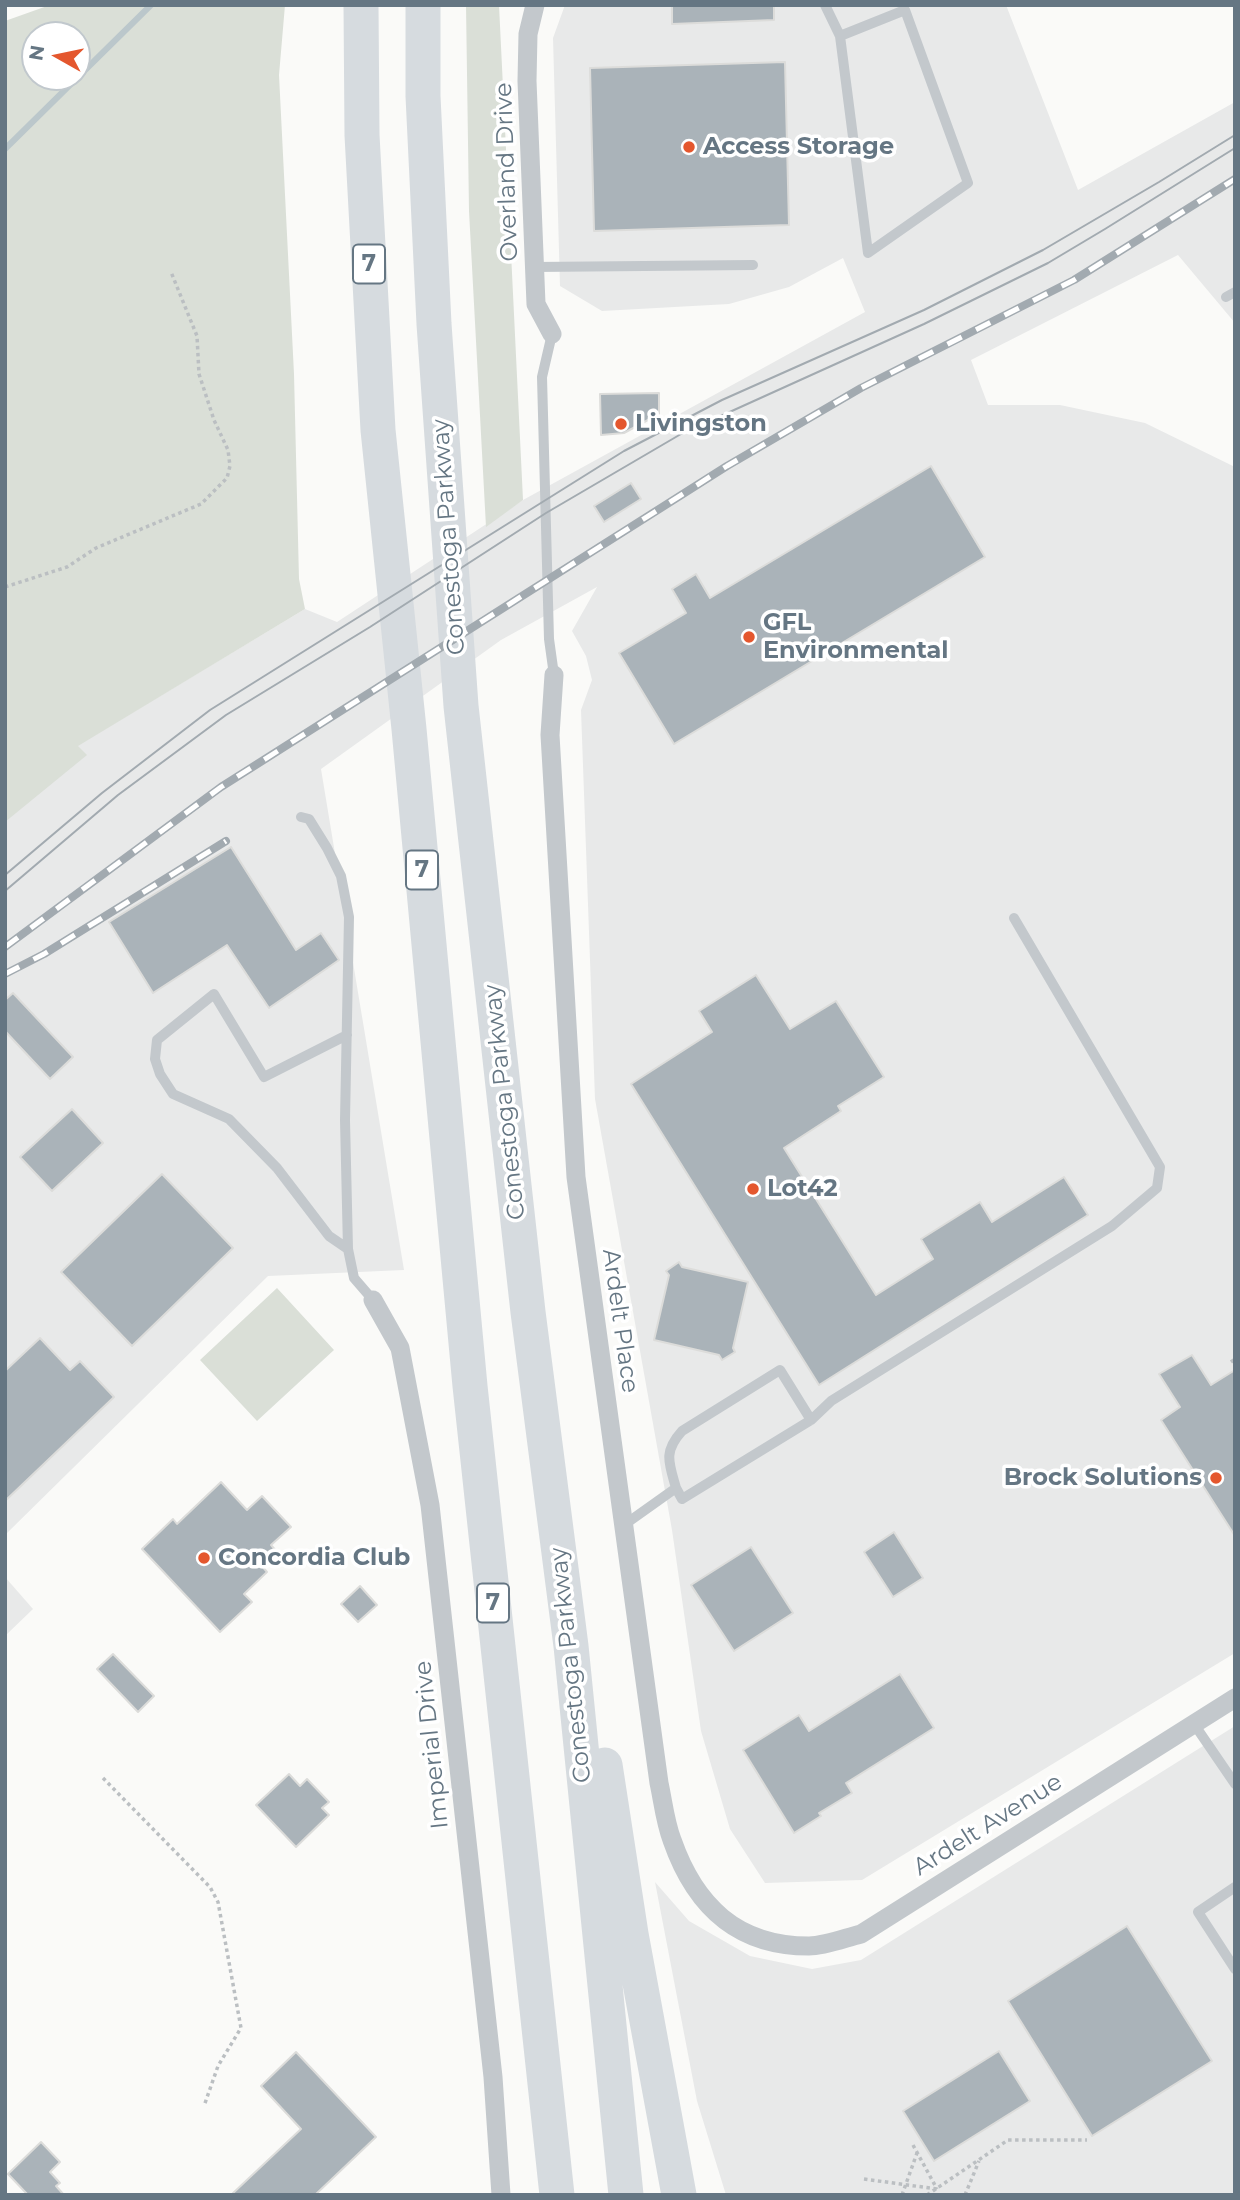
<!DOCTYPE html>
<style>
body{margin:0}
#map{position:relative;width:1240px;height:2200px;overflow:hidden;background:#fafaf8;font-family:Montserrat,sans-serif}
canvas{display:block}
.frame{position:absolute;inset:0;border:7px solid #657683;pointer-events:none}
.north{position:absolute;left:21px;top:21px;width:70px;height:70px;box-sizing:border-box;background:#fff;border:2px solid #c1c8cd;border-radius:50%;rotate:279deg;font-size:19px;font-weight:700;line-height:28px;text-align:center;color:#657683}
.north::after{content:'';display:block;margin:auto;width:24px;height:32px;background:#e4572e;clip-path:polygon(50% 0,100% 100%,50% 72%,0 100%)}
</style>
<div id="map">
<canvas width="1240" height="2200"></canvas>
<div class="frame"></div>
<div class="north">N</div>
</div>
<script>
const ctx = document.querySelector('canvas').getContext('2d');
ctx.lineJoin = 'round';
function fill(path, color) { ctx.fillStyle = color; ctx.fill(path, 'evenodd'); }
function stroke(path, color, width, dash) { ctx.strokeStyle = color; ctx.lineWidth = width; ctx.lineCap = dash ? 'butt' : 'round'; ctx.setLineDash(dash || []); ctx.stroke(path); }
function write(font, color, halo, rows, align = 'center') {
  ctx.font = font + ' Montserrat,sans-serif'; ctx.lineWidth = 7; ctx.setLineDash([]); ctx.textBaseline = 'middle'; ctx.strokeStyle = halo; ctx.fillStyle = color; for (const [text, x, y, turn = 0] of rows) {
    ctx.save(); ctx.translate(x, y); ctx.rotate((+turn || 0) * Math.PI / 180); ctx.textAlign = isNaN(turn) ? turn : align; if (halo) ctx.strokeText(text, 0, 0); ctx.fillText(text, 0, 0); ctx.restore();
  }
}
fill(new Path2D(`
 M565,5H1006L1078,190L1235,102V323L1178,255L971,360L988,405H1060L1145,423L1235,467V1653L862,1880L765,1883L730,1829L701,1731L672,1530L595,1099L581,710L592,680L586,656L572,631L597,587L501,640L321,769L404,1270L268,1276L5,1535V789L305,609L337,622L523,500L865,312L843,258L789,287L729,304L602,311L560,286L553,38Z
 M5,1577L33,1609L5,1636Z
 M1235,1726V2195H726L697,2101L655,1882L689,1921L750,1956L812,1969L861,1960Z`), '#e8e9e9');
fill(new Path2D(`
 M50,5H285L279,75L294,374L299,579L305,609L78,746L87,755L5,822V21ZM35,35H77V77H35Z
 M466,5H499L523,500L486,527L469,211Z
 M277,1288L334,1350L257,1421L200,1360Z`), '#dadfd7');
stroke(new Path2D(`
 M5,149L151,5`), '#bbc7cb', 6);
const building = new Path2D(`
 M672,5H774V20L672,24Z
 M785,62L789,225L594,231L590,68Z
 M659,393V414L624,433L601,435L600,394Z
 M931,466L985,557L674,744L619,653L686,613L672,589L696,574L710,598Z
 M631,483L641,499L604,522L594,506Z
 M231,847L296,950L321,933L339,960L269,1008L227,945L153,993L109,922Z
 M756,975L790,1029L836,1001L884,1077L838,1106L841,1111L784,1148L876,1295L933,1259L921,1239L980,1202L992,1222L1064,1177L1088,1215L819,1385L631,1084L712,1032L699,1011Z
 M13,993L73,1057L50,1079L5,1031V1000Z
 M72,1109L103,1143L52,1191L20,1157Z
 M162,1174L233,1248L132,1346L61,1272Z
 M679,1262L682,1267L748,1282L733,1348L735,1352L722,1360L719,1355L654,1340L669,1275L666,1271Z
 M40,1338L70,1370L80,1361L114,1397L5,1501V1371Z
 M1192,1355L1211,1385L1235,1370V1536L1161,1420L1180,1407L1159,1374Z
 M221,1482L247,1510L262,1496L291,1527L271,1545L277,1552L262,1566L267,1572L244,1594L252,1602L220,1632L142,1549L173,1519L177,1524Z
 M894,1532L923,1578L893,1597L864,1552Z
 M751,1547L793,1613L734,1651L691,1585Z
 M360,1586L377,1605L358,1622L341,1604Z
 M113,1654L154,1696L138,1712L97,1669Z
 M900,1674L934,1728L846,1783L852,1793L819,1813L821,1816L794,1833L743,1750L799,1715L809,1731Z
 M289,1774L300,1786L307,1779L329,1802L322,1808L329,1815L296,1847L256,1805Z
 M1127,1926L1212,2061L1092,2136L1008,2001Z
 M999,2051L1030,2101L934,2161L903,2111Z
 M296,2052L376,2137L315,2195H231L301,2129L261,2086Z
 M41,2142L60,2162L50,2172L60,2183L56,2186L64,2195H28L8,2174Z`);
fill(building, '#aab3b9');
stroke(building, '#dcdcda', 2);
stroke(new Path2D(`
 M5,587L67,567L96,548L201,504L227,478L230,466L228,450L214,420L199,374L197,336L171,272
 M1231,1362L1235,1359
 M103,1778L210,1887L218,1902L241,2028L218,2066L204,2106
 M913,2145L937,2189
 M864,2179L937,2189
 M902,2195L917,2153
 M927,2195L1008,2140H1087
 M965,2195L979,2161`), '#bbbfc2', 3.5, [3.5, 3.5]);
stroke(new Path2D(`
 M825,5L840,36L868,253L968,183L905,10L840,36
 M535,267L753,265
 M1226,297L1235,292
 M552,334L542,377L549,639L554,675
 M301,817L309,819L327,848L341,876L349,917L345,1120L348,1249L354,1278L373,1300
 M347,1035L264,1077L214,994L157,1040L155,1059L160,1074L173,1094L229,1119L277,1168L329,1236L348,1249
 M811,1420L831,1401L1112,1226L1157,1188L1160,1167L1014,918
 M624,1525L676,1488L682,1499L811,1420L780,1370L682,1431C663,1452 669,1463 676,1488
 M1194,1724L1235,1784
 M1235,1887L1198,1912L1235,1969`), '#c3c8cc', 10);
stroke(new Path2D(`
 M535,5L528,34L527,81L536,304L552,334
 M554,675L550,735L576,1177L659,1783C663,1801 665,1822 672,1840C695,1906 737,1946 809,1946C825,1946 845,1938 861,1934L1235,1698
 M373,1300L400,1348L430,1505L493,2077L501,2195`), '#c3c8cc', 19);
stroke(new Path2D(`
 M361,5L362,135L378,430L409,729L470,1386L557,2195
 M423,5V96L434,324L461,706L528,1312L571,1646L626,2195
 M605,1765L631,1934L679,2195`), '#d6dbdf', 35);
stroke(new Path2D(`
 M5,875L102,793L210,710L624,451L722,400L924,310L1043,250L1159,182L1235,135
 M5,891L118,795L226,715L370,627L546,513L681,434L924,324L1048,263L1105,229L1235,148`), '#a2aab0', 2);
const rail = new Path2D(`
 M5,947L221,787L727,466L861,388L1074,280L1235,179
 M5,974L44,954L226,841`);
stroke(rail, '#a2aab0', 8);
stroke(rail, '#fff', 5, [16]);
for (const [x, y, r, color] of [
 [689,147,7,"#e4572e"],
 [621,424,7,"#e4572e"],
 [749,637,7,"#e4572e"],
 [753,1189,7,"#e4572e"],
 [1216,1478,7,"#e4572e"],
 [204,1558,7,"#e4572e"]
]) { const dot = new Path2D(); dot.arc(x, y, r, 0, 2 * Math.PI); ctx.fillStyle = color; ctx.fill(dot); stroke(dot, '#fff', 2.5); }
for (const [x, y, w] of [
 [369,264,32],
 [422,870,32],
 [493,1603,32]
]) { const box = new Path2D(); box.roundRect(x - w / 2, y - 19.5, w, 39, 5); ctx.fillStyle = '#fff'; ctx.fill(box); stroke(box, '#657683', 2); }
write('bold 23px', '#657683', null, [
 ["7",369,264],
 ["7",422,870],
 ["7",493,1603]
]);
write('bold 24px', '#657683', '#fff', [
 ["Access Storage",703,147],
 ["Livingston",635,424],
 ["GFL",763,623],
 ["Environmental",763,651],
 ["Lot42",767,1189],
 ["Brock Solutions",1202,1478,"right"],
 ["Concordia Club",218,1558]
], 'left');
write('24px', '#657683', '#fff', [
 ["Overland Drive",507,172,-92],
 ["Conestoga Parkway",449,537,-94],
 ["Conestoga Parkway",505,1102,-96],
 ["Ardelt Place",620,1321,82],
 ["Conestoga Parkway",571,1665,-96],
 ["Imperial Drive",432,1745,-96],
 ["Ardelt Avenue",988,1825,-32]
]);
</script>
